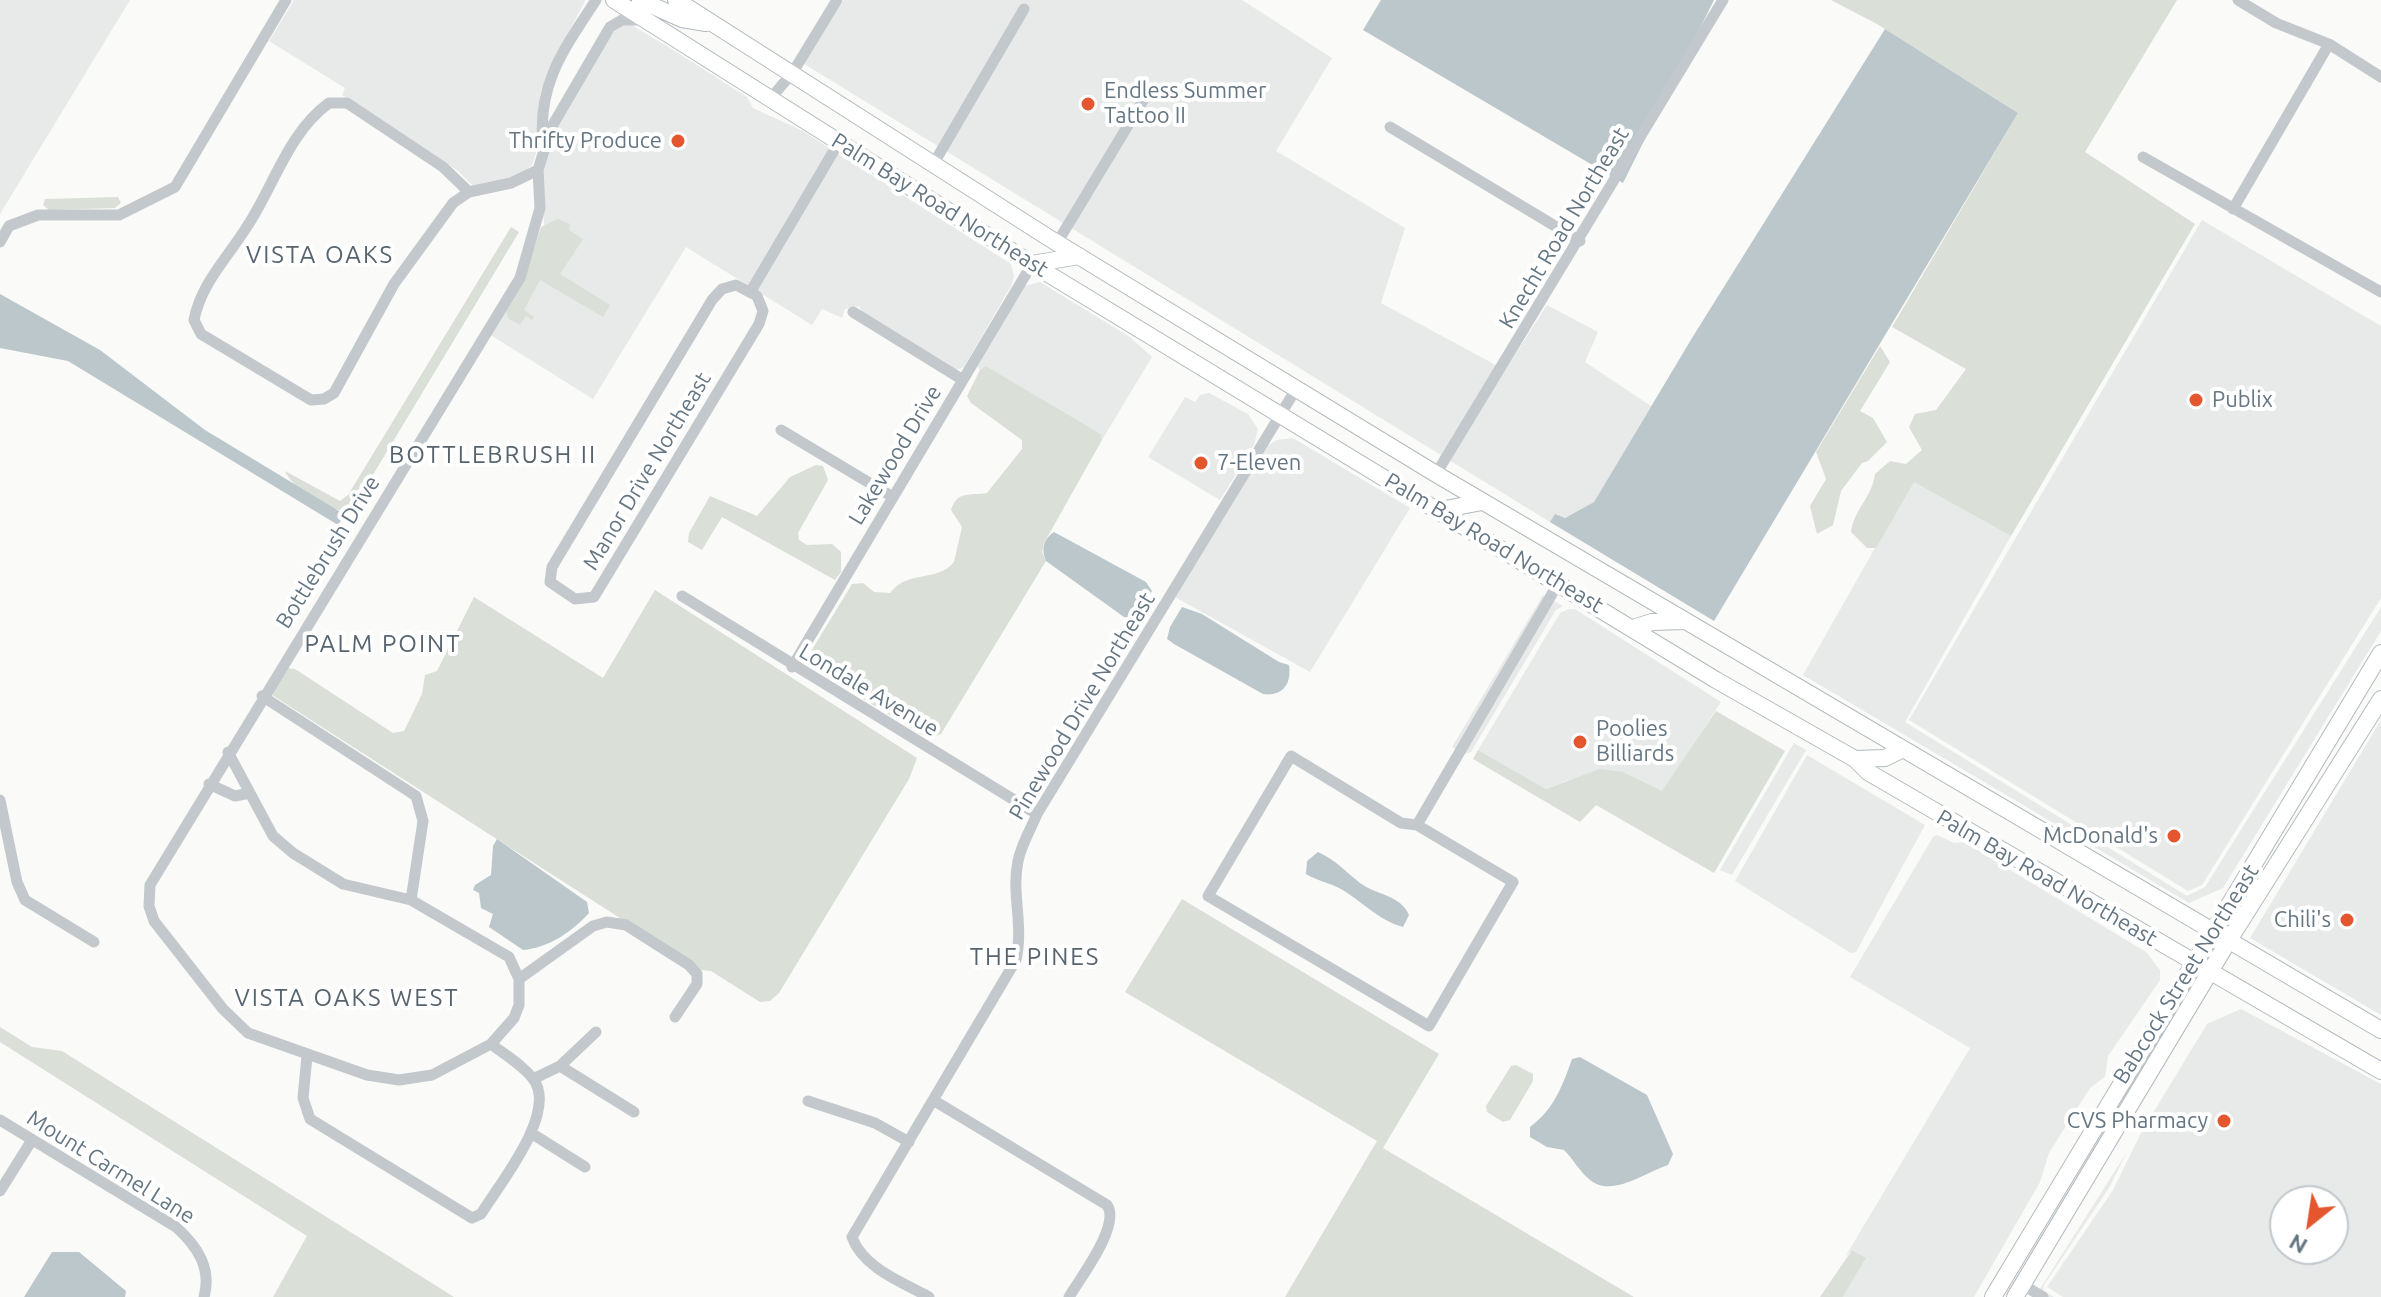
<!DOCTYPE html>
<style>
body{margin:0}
#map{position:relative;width:2381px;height:1297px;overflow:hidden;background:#fafaf8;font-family:Ubuntu,sans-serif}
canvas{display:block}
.north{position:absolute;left:2269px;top:1185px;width:80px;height:80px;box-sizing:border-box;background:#fff;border:2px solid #c1c8cd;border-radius:50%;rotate:210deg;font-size:22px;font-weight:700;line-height:32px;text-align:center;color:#657683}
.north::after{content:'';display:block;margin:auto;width:28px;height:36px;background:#e4572e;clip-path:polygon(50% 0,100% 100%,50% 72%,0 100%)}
</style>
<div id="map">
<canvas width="2381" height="1297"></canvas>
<div class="north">N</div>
</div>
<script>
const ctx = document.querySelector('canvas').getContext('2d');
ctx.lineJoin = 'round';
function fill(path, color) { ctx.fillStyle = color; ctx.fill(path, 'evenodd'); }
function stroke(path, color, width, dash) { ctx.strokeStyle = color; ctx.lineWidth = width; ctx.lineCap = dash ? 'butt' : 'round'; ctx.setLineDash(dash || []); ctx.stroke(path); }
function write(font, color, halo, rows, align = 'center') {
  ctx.font = font + ' Ubuntu,sans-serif'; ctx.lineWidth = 8; ctx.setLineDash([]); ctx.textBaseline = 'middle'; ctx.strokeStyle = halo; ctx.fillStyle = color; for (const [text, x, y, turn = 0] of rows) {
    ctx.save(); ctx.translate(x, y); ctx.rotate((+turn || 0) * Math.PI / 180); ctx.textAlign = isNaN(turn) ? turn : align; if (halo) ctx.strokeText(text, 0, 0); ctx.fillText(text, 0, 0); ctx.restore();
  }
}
fill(new Path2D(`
 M0,0H130L0,214Z
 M294,0H585V1L548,71L540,96L536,153L532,165L516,178L474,187L457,170L342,95L345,88L269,41Z
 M844,0H1242L1332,58L1276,151L1405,228L1381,303L1505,370L1547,305L1598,332L1585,362L1651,406L1594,502L1565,518L1555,515L1550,522L801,62Z
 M621,24H630L675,51L747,97L753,108L803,131L1011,264L1014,277L1011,286L964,367L953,371L865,316L859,306L845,309L842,318L822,309L812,325L686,247L593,399L489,334L537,250L544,225L541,180L552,136L608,39Z
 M2202,220L2381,326V598L2202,885L2188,891L1909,720Z
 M1040,282L1130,337L1152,357L1102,440L1101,434L986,366L980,370L977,366L1025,286Z
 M1209,393L1248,414L1258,429L1254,445L1220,500L1148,457L1185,397L1195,402L1200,395Z
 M1293,438L1410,508L1310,672L1173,596L1267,446L1277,440Z
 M1913,481L2011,536L1905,722L2187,896L2205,887L2381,607V631L2223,888L2189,903L1803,675Z
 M1543,595L1563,606L1556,610L1471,752L1465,754L1452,747Z
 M1569,609H1575L1721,702L1663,792L1623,772L1569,780L1546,789L1478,750L1560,613Z
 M2381,720V1015L2250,938Z
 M1794,743L1806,750L1732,875L1720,870Z
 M1807,755L1925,825L1856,952L1851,953L1735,881Z
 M1937,835L1954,843L1964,842L2146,952L2160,970V980L2108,1056L2105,1077L2090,1088L2049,1153L2040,1182L1974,1297H1843L1866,1258L1852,1250L1845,1257L1970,1048L1850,977L1933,837Z
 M2241,1009L2381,1084V1297H2063L2047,1287L2113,1190L2142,1131L2207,1024ZM2333,1201V1249H2285V1201Z
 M2127,1152L2109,1188L2044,1285L2043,1290L2054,1297H2035Z`), '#e8e9e9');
fill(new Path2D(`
 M1831,0H2177L2085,152L2195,224L2011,536L1914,482L1876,548H1867L1851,532C1854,509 1872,498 1875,474L1890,461L1906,464L1922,450L1909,427L1915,414L1936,410L1966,369L1892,327L2018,113L1877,24Z
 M118,197L121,203L115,208L49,210L43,205L45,199Z
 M558,219L570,224L569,230L583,239L560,274L610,305L603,317L540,280L524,310L534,317L532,320L526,316L520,325L509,319L504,308L527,269L541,227Z
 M511,227L519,232L350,513C330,510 292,489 285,471L340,501L348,495Z
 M1880,346L1890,362L1860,411L1873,418L1887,442L1868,461L1862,463L1841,491L1833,525L1817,534L1810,506L1826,479L1816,452Z
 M986,366L1101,434L1102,440L1044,543L1042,552L1046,561L941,734L929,739L814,669L809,663L810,653L852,584L863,583L874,592L890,593C908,569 937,583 954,562L962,527L951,510C957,490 971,496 987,493L1022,449V440L971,403L967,396L980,370Z
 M816,465L823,466L828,480L798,533L799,540L807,545L832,544L841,552V572L835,580L722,517L702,550L688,542L689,533L710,496L757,516L790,477Z
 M655,590L917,758L909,779L779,993L770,1001L760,1002L711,971L701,970L272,695L286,668L295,669L393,733L404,731L422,694L425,675L437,671L474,597L603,678Z
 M1716,711L1785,751L1714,873L1596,805L1580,822L1473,759L1478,750L1546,789L1600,769L1623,772L1662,791Z
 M1182,899L1439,1054L1383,1148L1634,1297H1285L1377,1141L1125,992Z
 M0,1027L32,1047L62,1051L454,1297H273L307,1236L0,1042Z
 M1516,1065L1533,1074V1081L1510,1120L1503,1122L1487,1112L1486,1106L1511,1066Z
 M1852,1250L1866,1258L1843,1297H1820Z`), '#dadfd7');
fill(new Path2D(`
 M1381,0H1714L1623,183L1363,30Z
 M1885,29L2018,113L1714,621L1550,522L1555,514L1565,518L1594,502L1692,338Z
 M0,294L100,350L205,430L339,511L344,516L338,525L68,361L0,348Z
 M1054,532L1146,582L1152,591L1136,620L1124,617L1046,561C1041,550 1043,539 1054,532Z
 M1182,607L1202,614L1279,662L1289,665C1292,683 1283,697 1263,694L1174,644L1167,639L1170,627Z
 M497,839L587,902L589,913C572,932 548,948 523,950L489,927L493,914L481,908L479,893L473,890L475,885L491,875L493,846Z
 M1318,852C1336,860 1346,872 1360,883C1376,895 1401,895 1409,915L1403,927C1378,920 1363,902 1341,889C1330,883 1318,881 1306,874L1307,861Z
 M1580,1057L1647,1095L1673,1154L1668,1165C1646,1172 1612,1198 1590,1180C1580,1172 1573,1159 1564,1150L1547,1147L1530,1137V1127C1554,1109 1562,1087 1572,1059Z
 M52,1252H79L126,1291L125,1297H24Z`), '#bbc7cb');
const secondary = new Path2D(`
 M614,0L1032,264L1716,680L1855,759L1868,772L2381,1071
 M640,0L682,19L706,23
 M676,0L1049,238L1436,474L2381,1030
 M1032,264L1079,256
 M1440,510L1482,502
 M1633,628L1652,622L1684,621
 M1855,759L1885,758L1903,749
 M1993,1297L2381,653
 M2015,1297L2229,940L2381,699`);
stroke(secondary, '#b3babf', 18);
stroke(new Path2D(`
 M2238,0L2276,23L2329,44L2381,77
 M771,98L793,72L837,0
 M329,103H347L443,167L469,192L453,203L394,284L334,393L324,399L311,400L201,334L194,320C201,283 229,256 248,225C274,185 289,132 329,103Z
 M1390,127L1580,241
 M543,145C537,84 564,49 596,0
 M2143,157L2381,292
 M934,163L1024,9
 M469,192L511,183L538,170
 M2233,209L2329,44
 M0,242L9,226L38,215H119L175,187L286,0
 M1057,243L1150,89
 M736,285L757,296L763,311L759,324L594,597L575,599L550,582L552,567L712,300L722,289Z
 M751,291L839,142
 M853,312L963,380
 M781,430L893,497
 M1436,474L1723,0
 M682,596L1037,814
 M792,667L1032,264
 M262,696L416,796L423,821L411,900
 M228,752L273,836L293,853L343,884L411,900L509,957L519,979V1005L514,1018L491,1044L432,1075L399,1080L367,1075L248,1033L223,1009L154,921L149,906L150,885L520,278L540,208L538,170L551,128L610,27L622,20H642
 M1291,756L1401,823L1417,825L1513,882L1429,1026L1208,896Z
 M209,784L235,796L250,793
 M0,800L17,882L25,900L94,942
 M1417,825L1559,582
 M519,979L593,926L607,922L626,925L689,965L697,974V984L675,1017
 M307,1056L303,1098L310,1119L472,1218L481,1214C500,1183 557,1114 534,1080C523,1065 505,1055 491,1044
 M560,1066L596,1032
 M533,1079L560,1066L634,1112
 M933,1100L1016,960C1024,924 1011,894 1018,861C1021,845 1031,829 1037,814L1296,389
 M808,1101L875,1123L909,1142
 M0,1120L176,1227C197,1246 212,1268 204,1297
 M531,1133L585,1167
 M0,1191L32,1140
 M2023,1285L2043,1297
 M929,1297C902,1282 863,1268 852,1237L933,1100L1107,1205C1121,1225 1081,1277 1069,1297`), '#c3c8cc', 11);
stroke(secondary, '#fff', 16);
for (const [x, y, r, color] of [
 [1088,104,8,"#e4572e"],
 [678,141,8,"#e4572e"],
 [2196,400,8,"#e4572e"],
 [1201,463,8,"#e4572e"],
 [1580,742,8,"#e4572e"],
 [2174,836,8,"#e4572e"],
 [2347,920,8,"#e4572e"],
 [2224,1121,8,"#e4572e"]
]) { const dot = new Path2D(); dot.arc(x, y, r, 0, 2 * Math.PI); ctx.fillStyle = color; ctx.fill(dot); stroke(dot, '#fff', 3); }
write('22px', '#657683', '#fff', [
 ["Endless Summer",1104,91],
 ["Tattoo II",1104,116],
 ["Thrifty Produce",662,141,"right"],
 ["Publix",2212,400],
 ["7-Eleven",1217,463],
 ["Poolies",1596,729],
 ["Billiards",1596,754],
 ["McDonald's",2158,836,"right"],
 ["Chili's",2331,920,"right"],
 ["CVS Pharmacy",2208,1121,"right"]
], 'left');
write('22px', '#657683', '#fff', [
 ["Palm Bay Road Northeast",940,205,32],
 ["Knecht Road Northeast",1564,228,-59],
 ["Lakewood Drive",895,455,-59],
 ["Manor Drive Northeast",647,471,-59],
 ["Palm Bay Road Northeast",1494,543,31],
 ["Bottlebrush Drive",328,552,-58],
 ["Londale Avenue",869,690,31],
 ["Pinewood Drive Northeast",1082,706,-59],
 ["Palm Bay Road Northeast",2047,878,30],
 ["Babcock Street Northeast",2186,974,-58],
 ["Mount Carmel Lane",111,1167,32]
]);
ctx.letterSpacing = '2px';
write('24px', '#57646e', '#fff', [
 ["VISTA OAKS",320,255],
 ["BOTTLEBRUSH II",493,455],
 ["PALM POINT",383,644],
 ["THE PINES",1035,957],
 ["VISTA OAKS WEST",347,998]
]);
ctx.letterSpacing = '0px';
</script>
